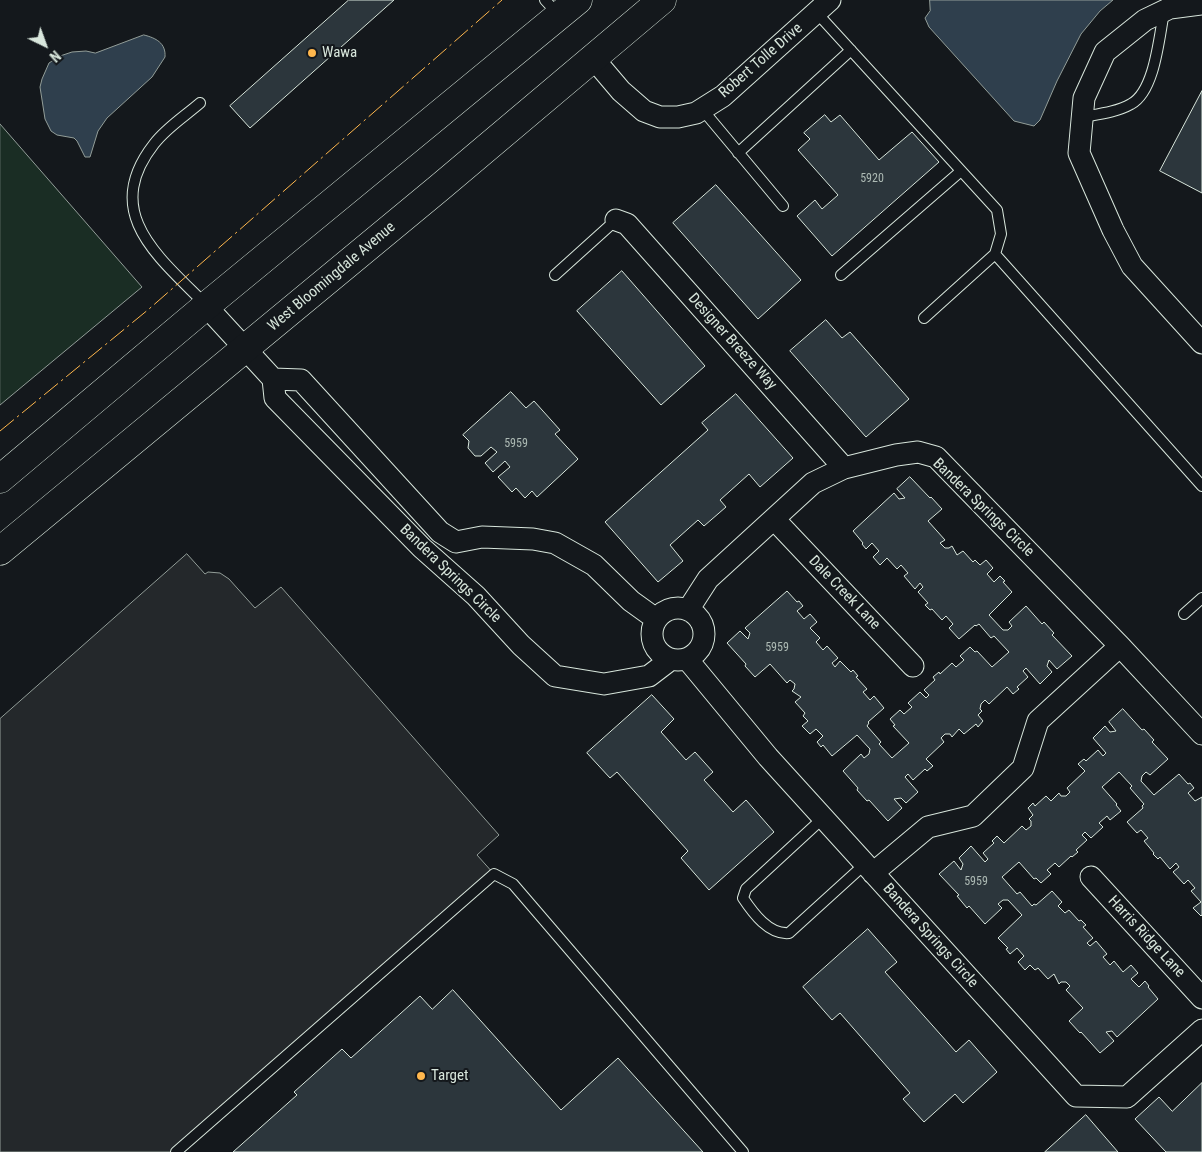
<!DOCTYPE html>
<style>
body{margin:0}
#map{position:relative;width:1202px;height:1152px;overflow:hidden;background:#14181c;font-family:"Roboto Condensed",sans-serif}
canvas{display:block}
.north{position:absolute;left:20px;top:20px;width:50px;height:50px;-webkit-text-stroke:4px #14181c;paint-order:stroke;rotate:138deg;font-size:14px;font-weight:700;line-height:20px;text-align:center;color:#d8e6dc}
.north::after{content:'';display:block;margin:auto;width:18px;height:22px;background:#d8e6dc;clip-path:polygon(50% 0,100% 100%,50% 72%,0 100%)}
</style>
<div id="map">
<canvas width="1202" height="1152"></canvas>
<div class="north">N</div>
</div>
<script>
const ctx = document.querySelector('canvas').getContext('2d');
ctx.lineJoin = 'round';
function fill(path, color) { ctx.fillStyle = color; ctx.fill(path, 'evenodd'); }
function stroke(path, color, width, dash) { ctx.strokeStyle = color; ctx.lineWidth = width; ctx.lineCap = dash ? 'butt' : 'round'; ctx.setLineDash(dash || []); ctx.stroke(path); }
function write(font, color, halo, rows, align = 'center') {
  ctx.font = font + ' "Roboto Condensed",sans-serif'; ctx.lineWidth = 4; ctx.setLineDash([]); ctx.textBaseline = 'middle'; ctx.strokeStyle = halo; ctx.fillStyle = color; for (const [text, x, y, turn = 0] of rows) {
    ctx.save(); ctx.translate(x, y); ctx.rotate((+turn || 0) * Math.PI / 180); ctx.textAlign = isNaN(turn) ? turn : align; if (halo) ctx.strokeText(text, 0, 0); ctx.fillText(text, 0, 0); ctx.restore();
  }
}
const green = new Path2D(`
 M0,124L142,287L0,405Z`);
fill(green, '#1a2d24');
stroke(green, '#939e99', 1);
const parking = new Path2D(`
 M187,554L205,574L208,572L220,573L229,579L255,608L281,587L499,835L477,855L494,874L176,1152H0V719Z`);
fill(parking, '#24282b');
stroke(parking, '#939e99', 1);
const water = new Path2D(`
 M930,0H1113L1100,11L1081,34L1057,81L1040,120L1034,126L1014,121L929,27L925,18L930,11Z
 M144,35C156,38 166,43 165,57L152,77L107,118L98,131L90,157H85L77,141L74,138L57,135L51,131L45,119L40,87L42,79L49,63L60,56L72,52L86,51L95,53Z`);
fill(water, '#2f3f4d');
stroke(water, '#939e99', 1);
const building = new Path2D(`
 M349,0H394L250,128L230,106Z
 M1202,91V193L1160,171Z
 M825,115L831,122L840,115L879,160L912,132L939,162L832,256L797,216L815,200L822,209L838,195L798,150L810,139L804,133Z
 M716,185L801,280L758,319L673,223Z
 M622,271L705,366L661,405L577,311Z
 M826,320L842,338L850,332L909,399L866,437L790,351Z
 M511,392L526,408L534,401L560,430L555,434L578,459L537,497L532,491L525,498L516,488L512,492L498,477L510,467L505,461L493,472L485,463L497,452L491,447L481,456H475L468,448L469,441L463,435Z
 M736,394L793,458L760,487L749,474L720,500L726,507L704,526L698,520L670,545L683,561L658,582L605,522L708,430L702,423Z
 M910,477L930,498L931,497L942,509L928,521L945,540L940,543L945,548H949L952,546L957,555L963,551L973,562L975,560L980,565L986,560L993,568L987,574L994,582L1000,576L1005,581L1003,582L1012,592L989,615L1003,630H1008L1012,626L1009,622L1026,606L1042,624L1044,622L1054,633L1052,635L1072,656L1057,669L1049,660L1047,666L1052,672L1040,684L1026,668L1023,671L1028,677L1017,687L1019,689L1013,694L1007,687L989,704L985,700L981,704L980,709L982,711L978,715L983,721L978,727L976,724L964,734L959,729L952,737L950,734H945L941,738L944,742L926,759L933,766L927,771L925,769L913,780L908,774L905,777L918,792L906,803L901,798L894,799L902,808L888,821L869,800L867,801L857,790L858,788L843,771L861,754L864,758L869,754L870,749L857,735L832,756L823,745L821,747L817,742L823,736L816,729L810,734L802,726L808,721L803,716L805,713L795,702L801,697L792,691L794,689L795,684L790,680L787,683L770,664L755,677L745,666L746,664L727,643L740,631L748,639L750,633L745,628L787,591L797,602L799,601L803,606L797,611L804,619L810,614L817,622L810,628L820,638L816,642L823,650L827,646L838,658L832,663L835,667L840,661L851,672L853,670L858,676L856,677L867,689L863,692L870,700L874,696L884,708L868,722L869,723L867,726L881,742L879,744L892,758L909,743L893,726L895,725L890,719L900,710L904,714L912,707L908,703L920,692L926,698L929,695L924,690L935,680L933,677L939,672L940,674L952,663L956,667L964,660L960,656L970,647L975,652L977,651L992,667L1009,652L994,636L991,638L979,624L976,626L975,625L959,639L949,628L953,624L946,616L942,620L932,609L930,610L925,605L928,603L918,592L923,587L920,583L915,589L904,576L908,573L901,565L897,569L887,558L880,565L873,557L879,551L872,543L866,549L862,544L863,543L853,531L894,493L899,499L905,498L897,489Z
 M652,695L674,719L661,732L686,760L695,752L713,772L704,780L733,812L746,800L774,832L709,890L681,858L688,851L617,772L610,778L587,753Z
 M1123,709L1142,730L1144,729L1154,740L1152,742L1168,759L1150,775L1146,772L1142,776L1141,781L1154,795L1179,774L1188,784L1190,783L1194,788L1188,793L1195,801L1202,797V915L1201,916L1193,908L1201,902L1191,891L1195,888L1188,880L1184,884L1173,872L1179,867L1176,863L1170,869L1160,857L1158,859L1153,854L1154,853L1144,841L1148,838L1141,830L1137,833L1127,822L1143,808L1142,806L1144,804L1130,788L1132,786L1119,772L1102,787L1117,804L1116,805L1121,811L1110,820L1107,816L1099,823L1103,827L1091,838L1085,832L1082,835L1087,840L1076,850L1078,852L1072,857L1071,856L1059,867L1055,863L1047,870L1051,874L1041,883L1036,878L1034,879L1019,862L1002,877L1017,894L1020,892L1032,906L1034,904L1036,905L1052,891L1062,902L1058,906L1065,913L1069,910L1079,921L1081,920L1086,925L1083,927L1093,938L1087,943L1090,946L1096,941L1107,954L1103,957L1110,965L1114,961L1123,972L1131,965L1138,973L1131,979L1139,987L1145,981L1149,986L1148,987L1158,999L1117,1037L1112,1031L1106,1032L1114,1041L1100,1053L1081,1032L1080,1033L1069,1021L1083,1008L1066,990L1070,986L1066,982H1061L1059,984L1054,974L1048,979L1038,968L1035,970L1030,965L1025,970L1018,962L1024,956L1017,948L1010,954L1006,949L1008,948L998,938L1022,915L1008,900H1003L998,904L1002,908L985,924L969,906L967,908L957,896L959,895L939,874L954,861L961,870L963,864L959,858L971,846L985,862L988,859L983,853L994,843L992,841L997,836L1004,843L1022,826L1026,830L1031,826V821L1029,819L1033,815L1028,808L1033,803L1035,806L1046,796L1051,801L1059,793L1061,796H1066L1070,792L1067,788L1085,771L1078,764L1084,759L1086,761L1098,750L1103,756L1106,753L1093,738L1105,726L1110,732L1116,731L1109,722Z
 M868,929L897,962L885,972L956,1052L969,1040L997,1072L963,1103L955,1094L924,1122L903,1099L910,1093L840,1013L832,1020L803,987Z
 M453,990L561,1110L618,1058L703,1152H233L297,1095L294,1092L342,1049L351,1058L420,996L432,1009Z
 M1202,1083V1152H1166L1135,1119L1159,1097L1172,1111Z
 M1086,1115L1118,1152H1045Z`);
fill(building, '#2c363c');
stroke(building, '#d8e6dc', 1);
const service = new Path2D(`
 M545,0L558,14
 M816,12L997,210L1001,234L995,254L924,318
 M200,103C185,116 166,128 154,144C100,213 159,257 206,305
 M702,109L783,206
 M1083,117C1099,114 1117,112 1131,104C1155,91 1159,37 1164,12
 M738,153L851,50
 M995,254L1202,486
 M555,275L616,220
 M841,275L961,171
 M1184,614L1202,598
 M823,818L746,889L743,898C753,913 769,935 789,933L865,864
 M176,1152L494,874L513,884L743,1152`);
const minor = new Path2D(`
 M1202,4L1170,8L1145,20L1105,52L1084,98L1079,153L1113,230L1132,266L1202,343
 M593,58L621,91L644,111L660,117H678L696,113L723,96L830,0
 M616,220L627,224L844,468
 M206,306L273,379L275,398L422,548L476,596L521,645L555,676L604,684L649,676L670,660
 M273,379L301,380L440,532L456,542L482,537L533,539L555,543L594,565L631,601L656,619
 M774,519L913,666
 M652 634a26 26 0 1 1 52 0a26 26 0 1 1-52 0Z
 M688,610L708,579L813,483L844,468L896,455L918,452L936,457L1120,646L1202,734
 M687,659L768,757L1076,1096L1127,1097L1202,1030
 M873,873L928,827L973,816L1023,768L1038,721L1120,646
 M1091,877L1202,998`);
const secondary = new Path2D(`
 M0,479L206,306L578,0
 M0,551L439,188L662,0`);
stroke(service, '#d8e6dc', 12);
stroke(minor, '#d8e6dc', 23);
stroke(secondary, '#d8e6dc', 29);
stroke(service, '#14181c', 10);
stroke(minor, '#14181c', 21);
stroke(secondary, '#14181c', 28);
stroke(new Path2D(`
 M0,431L149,309L502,0`), '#ffb74d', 1, [18, 4, 2.5, 4]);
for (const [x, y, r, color] of [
 [312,53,5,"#ffb74d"],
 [421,1076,5,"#ffb74d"]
]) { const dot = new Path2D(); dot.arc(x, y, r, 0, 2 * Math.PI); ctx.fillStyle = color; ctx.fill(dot); stroke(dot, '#14181c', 2); }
write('12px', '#adbab4', null, [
 ["5920",872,179],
 ["5959",516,444],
 ["5959",777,648],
 ["5959",976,882]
]);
write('15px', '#d8e6dc', '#14181c', [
 ["Wawa",322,53],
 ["Target",431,1076]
], 'left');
write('15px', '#d8e6dc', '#14181c', [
 ["Robert Tolle Drive",761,61,-41],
 ["West Bloomingdale Avenue",332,277,-40],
 ["Designer Breeze Way",732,342,48],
 ["Bandera Springs Circle",983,508,44],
 ["Bandera Springs Circle",450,574,44],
 ["Dale Creek Lane",844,593,46],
 ["Bandera Springs Circle",930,936,48],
 ["Harris Ridge Lane",1146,937,47]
]);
</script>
